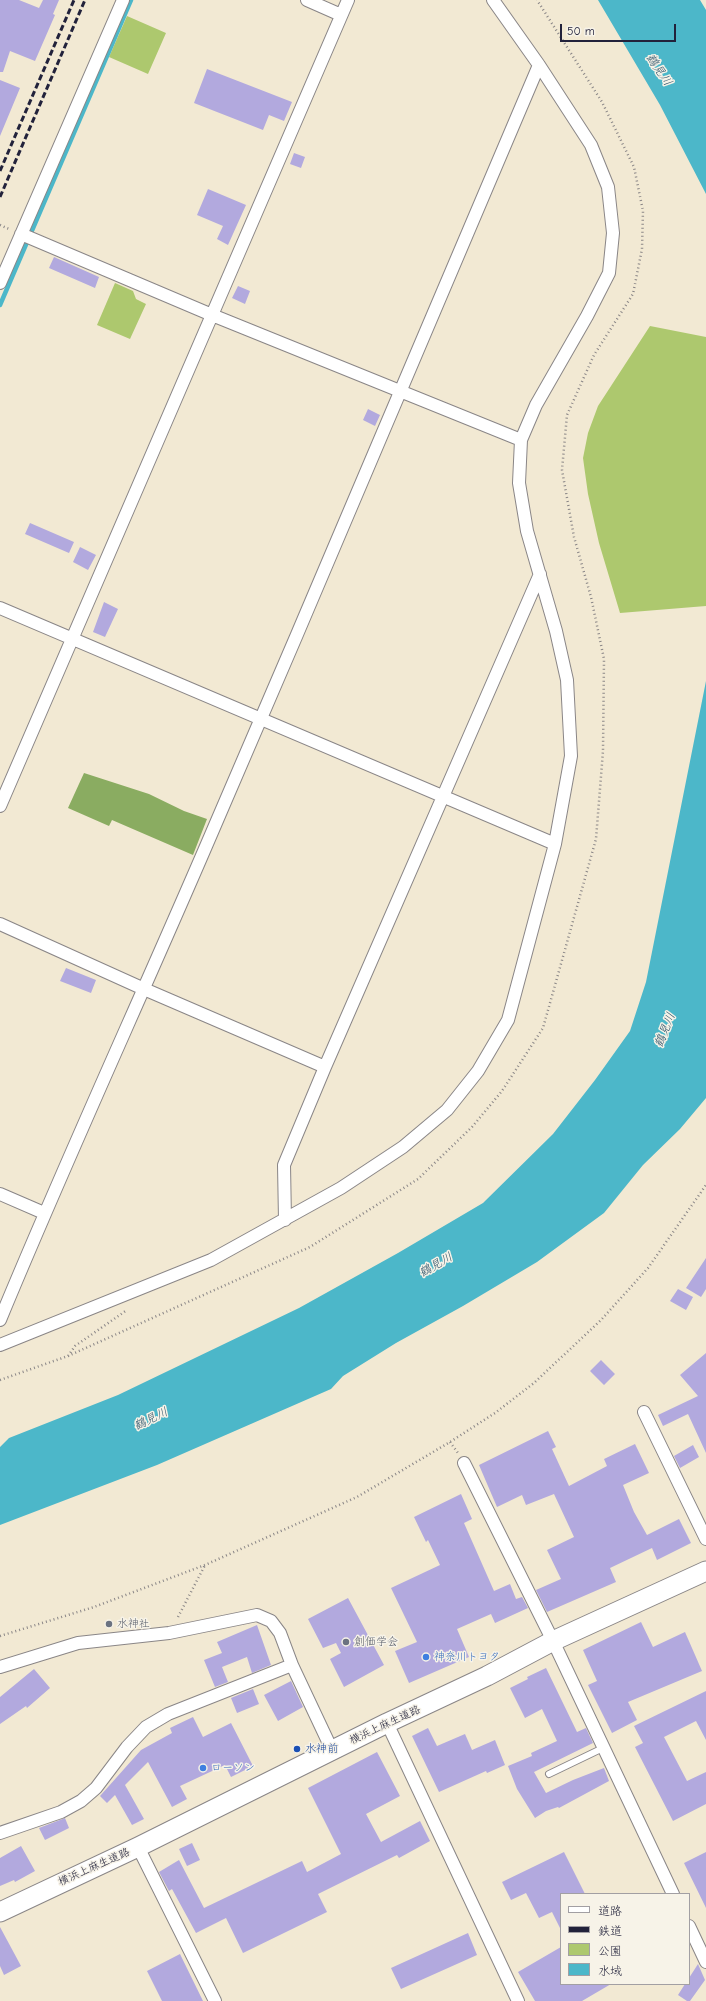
<!DOCTYPE html>
<meta charset="utf-8">
<style>
body{margin:0}
#map{position:relative;width:706px;height:2001px;overflow:hidden;background:#f2e9d3;font-family:"Comic Neue","Klee One",sans-serif}
canvas{display:block}
.legend{position:absolute;left:560px;top:1893px;width:130px;height:92px;box-sizing:border-box;background:#f7f3e8;border:1px solid #a29fa3;margin:0;padding:5px 7px;list-style:none;font-size:12px;color:#22223b}
.legend li{display:flex;align-items:center;gap:8px;height:20px}
.legend b{width:20px;border:1px solid #a29fa3}
.scale{position:absolute;left:560px;top:24px;width:116px;height:18px;box-sizing:border-box;border:2px solid #22223b;border-top:0;padding-left:5px;font-size:12px;line-height:14px;white-space:nowrap;color:#22223b;-webkit-text-stroke:3px #f7f3e8;paint-order:stroke}
</style>
<div id="map">
<canvas width="706" height="2001"></canvas>
<ul class="legend">
<li><b style="height:5px;background:#fff"></b>道路</li>
<li><b style="height:5px;background:#22223b"></b>鉄道</li>
<li><b style="height:11px;background:#adc86e"></b>公園</li>
<li><b style="height:11px;background:#4cb7c9"></b>水域</li>
</ul>
<div class="scale">50 m</div>
</div>
<script>
const ctx = document.querySelector('canvas').getContext('2d');
ctx.lineJoin = 'round';
function fill(path, color) { ctx.fillStyle = color; ctx.fill(path, 'evenodd'); }
function stroke(path, color, width, dash) { ctx.strokeStyle = color; ctx.lineWidth = width; ctx.lineCap = dash ? 'butt' : 'round'; ctx.setLineDash(dash || []); ctx.stroke(path); }
function write(font, color, halo, rows, align = 'center') {
  ctx.font = font + ' "Comic Neue","Klee One",sans-serif'; ctx.lineWidth = 3; ctx.setLineDash([]); ctx.textBaseline = 'middle'; ctx.strokeStyle = halo; ctx.fillStyle = color; for (const [text, x, y, turn = 0] of rows) {
    ctx.save(); ctx.translate(x, y); ctx.rotate((+turn || 0) * Math.PI / 180); ctx.textAlign = isNaN(turn) ? turn : align; if (halo) ctx.strokeText(text, 0, 0); ctx.fillText(text, 0, 0); ctx.restore();
  }
}
fill(new Path2D(`
 M127,16L166,33L148,74L109,57Z
 M115,283L133,291L136,299L146,304L130,339L97,325Z
 M650,326L706,337V606L620,613L599,543L588,494L583,458L588,433L598,406Z`), '#adc86e');
fill(new Path2D(`
 M84,773L149,794L184,811L207,819L193,855L112,820L109,826L68,808Z`), '#8aac61');
fill(new Path2D(`
 M598,0H700L706,10V194L660,105Z
 M706,681V1098L680,1129L643,1165L604,1213L537,1262L463,1306L396,1343L343,1376L331,1389L157,1465L0,1525V1447L9,1438L118,1395L299,1308L398,1253L483,1203L553,1134L595,1080L630,1031L646,982Z`), '#4cb7c9');
stroke(new Path2D(`
 M0,305L131,0`), '#4cb7c9', 4.5);
fill(new Path2D(`
 M0,0H19L39,8L43,0H59L53,14L55,15L35,61L10,51L3,72H0Z
 M207,69L292,102L284,121L269,115L263,130L194,103Z
 M0,80L20,88L0,136Z
 M294,153L305,157L301,168L290,164Z
 M208,189L246,205L228,245L217,239L223,226L197,215Z
 M54,257L99,277L95,288L49,268Z
 M238,286L250,291L245,304L232,298Z
 M368,409L380,415L375,426L363,420Z
 M30,523L74,542L69,553L25,534Z
 M80,547L96,555L88,570L73,562Z
 M104,602L118,609L105,637L93,632Z
 M66,968L96,980L91,993L60,981Z
 M706,1258V1289L701,1297L686,1288Z
 M678,1289L693,1297L686,1310L670,1301Z
 M706,1353V1453L688,1414L663,1426L658,1415L698,1396L680,1375Z
 M601,1360L615,1374L604,1385L590,1371Z
 M548,1431L556,1447L552,1449L569,1486L607,1466L604,1459L635,1444L649,1473L623,1485L634,1512L647,1535L679,1519L691,1543L657,1560L652,1548L610,1568L616,1582L547,1612L536,1590L561,1579L547,1550L574,1537L554,1494L526,1505L522,1495L497,1507L479,1465Z
 M693,1445L699,1457L680,1468L674,1456Z
 M461,1494L472,1519L464,1523L494,1591L510,1584L516,1599L522,1597L528,1608L495,1623L491,1614L457,1629L469,1657L409,1683L395,1651L417,1642L391,1588L440,1565L428,1540L426,1542L414,1517Z
 M348,1598L384,1665L344,1687L330,1659L341,1653L336,1643L323,1648L308,1619Z
 M641,1622L653,1647L685,1632L702,1671L628,1702L637,1720L612,1733L588,1685L597,1681L583,1650Z
 M257,1625L271,1665L252,1673L247,1657L222,1667L228,1682L215,1687L204,1660L222,1653L217,1642Z
 M546,1668L577,1732L586,1728L593,1743L534,1772L546,1793L573,1780L604,1768L609,1781L559,1808L558,1807L546,1811L535,1818L517,1789L508,1766L532,1756L531,1753L557,1741L542,1709L525,1718L510,1688L528,1679L527,1677Z
 M34,1669L50,1688L27,1708L26,1706L0,1724V1697Z
 M291,1681L303,1707L278,1721L264,1695Z
 M253,1689L259,1704L237,1713L231,1698Z
 M706,1691V1740L696,1721L664,1737L687,1781L706,1772V1804L673,1821L635,1747L643,1743L634,1726Z
 M193,1717L203,1737L231,1723L253,1766L231,1777L225,1765L180,1786L187,1799L172,1807L148,1762L125,1785L144,1819L132,1825L115,1795L107,1803L100,1796L141,1750L172,1733L170,1728Z
 M428,1728L437,1746L465,1734L472,1750L495,1740L505,1765L487,1773L486,1771L439,1792L412,1736Z
 M377,1752L400,1796L366,1814L381,1842L420,1821L430,1841L399,1858L397,1855L318,1894L327,1912L243,1953L226,1918L196,1933L172,1889L169,1891L159,1872L179,1860L204,1908L302,1861L307,1872L341,1854L308,1788Z
 M65,1818L69,1828L45,1840L39,1828Z
 M192,1843L200,1860L187,1866L179,1849Z
 M21,1846L35,1871L15,1882L14,1880L0,1886V1858Z
 M564,1852L585,1894H561V1930L552,1912L539,1918L526,1893L511,1900L502,1882Z
 M706,1852V1908L684,1863Z
 M0,1927L21,1966L4,1975L0,1966Z
 M468,1933L477,1955L401,1989L391,1968Z
 M561,1947V1984H611L582,2001H535L518,1972Z
 M180,1954L203,2001H162L147,1971Z
 M698,1964L705,1980L690,2001H687L678,1995L685,1984H689V1978Z`), '#b2a9de');
const lane = new Path2D(`
 M549,1774L603,1748`);
const street = new Path2D(`
 M307,0L341,15
 M21,234L212,315L521,440
 M0,283L123,0
 M0,608L555,844
 M0,806L348,0
 M0,924L144,989L325,1067
 M0,1194L44,1213
 M285,1220L284,1165L325,1067L540,574
 M0,1320C69,1153 145,989 216,823C325,571 431,318 539,65
 M0,1345L211,1260L341,1188L403,1147L447,1110L478,1071L508,1020L555,844L571,756L567,680L556,631L527,531L519,483L521,440L536,405L587,316L609,273L613,233L608,187L591,145L539,65L493,0
 M644,1412L706,1539
 M464,1463L553,1641L673,1894
 M0,1667L78,1643L169,1633L257,1615L271,1621L280,1633L292,1665L332,1750
 M387,1723L518,2001
 M0,1833L61,1812L81,1801L96,1788L127,1747L146,1727L168,1714L292,1665
 M138,1847L215,2001
 M689,1926L706,1962`);
const primary = new Path2D(`
 M0,1912L138,1847L387,1723L487,1676L553,1641L706,1571`);
stroke(lane, '#8a8687', 8);
stroke(street, '#8a8687', 14);
stroke(primary, '#8a8687', 21);
stroke(new Path2D(`
 M0,225L9,229
 M68,1356L75,1346L127,1310
 M0,1380L68,1356L310,1247L418,1179L472,1127L502,1091L543,1028L596,839L603,751L604,659L591,597L574,537L562,470L567,415L594,355L633,294L642,249L643,211L634,167L602,102L537,0
 M450,1442L458,1453
 M178,1617L205,1565
 M0,1636L94,1607L205,1565L357,1497L450,1442L495,1413L534,1383L601,1320L648,1268L706,1185`), '#8a8687', 2.5, [1, 3]);
stroke(lane, '#fff', 6);
stroke(street, '#fff', 12);
stroke(primary, '#fff', 19);
stroke(new Path2D(`
 M0,171L74,0
 M0,197L85,0`), '#22223b', 3, [6, 3]);
for (const [x, y, r, color] of [
 [109,1624,4,"#6b7280"],
 [346,1642,4,"#6b7280"],
 [426,1657,4,"#3f7fe0"],
 [297,1749,4,"#1a4fb4"],
 [203,1768,4,"#3f7fe0"]
]) { const dot = new Path2D(); dot.arc(x, y, r, 0, 2 * Math.PI); ctx.fillStyle = color; ctx.fill(dot); stroke(dot, '#f7f3e8', 1.5); }
write('11px', '#5b616d', '#f7f3e8', [
 ["水神社",117,1624],
 ["創価学会",354,1642]
], 'left');
write('11px', '#366cbe', '#f7f3e8', [
 ["神奈川トヨタ",434,1657],
 ["ローソン",211,1768]
], 'left');
write('11px', '#22223b', '#f7f3e8', [
 ["横浜上麻生道路",385,1725,-25],
 ["横浜上麻生道路",94,1867,-24]
]);
write('11px', '#164399', '#f7f3e8', [
 ["水神前",305,1749]
], 'left');
write('italic 12px', '#31566d', '#f7f3e8', [
 ["鶴見川",659,70,56],
 ["鶴見川",665,1030,-68],
 ["鶴見川",436,1265,-30],
 ["鶴見川",151,1419,-26]
]);
</script>
